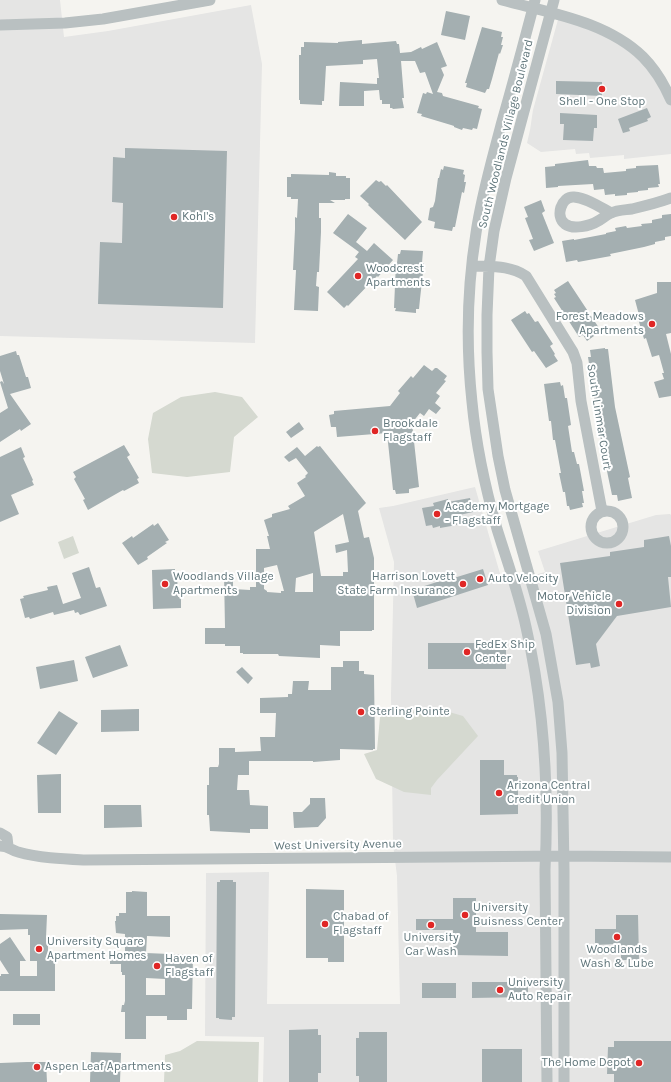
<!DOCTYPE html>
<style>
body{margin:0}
canvas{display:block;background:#f5f4f0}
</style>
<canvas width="671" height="1082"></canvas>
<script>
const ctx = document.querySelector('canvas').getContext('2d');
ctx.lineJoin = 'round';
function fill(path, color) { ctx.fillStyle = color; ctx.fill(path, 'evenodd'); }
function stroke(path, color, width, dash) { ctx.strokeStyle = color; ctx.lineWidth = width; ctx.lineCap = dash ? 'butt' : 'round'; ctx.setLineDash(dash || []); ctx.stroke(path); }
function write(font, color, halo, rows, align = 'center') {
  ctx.font = font + ' Karla,sans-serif'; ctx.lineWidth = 4; ctx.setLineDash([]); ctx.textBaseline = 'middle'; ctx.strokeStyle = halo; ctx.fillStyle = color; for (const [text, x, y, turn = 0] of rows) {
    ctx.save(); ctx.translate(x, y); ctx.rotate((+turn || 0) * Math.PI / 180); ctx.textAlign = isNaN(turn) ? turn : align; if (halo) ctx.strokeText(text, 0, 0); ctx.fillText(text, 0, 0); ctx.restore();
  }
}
fill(new Path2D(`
 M0,0H60L64,37L108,31L251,5L262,64L255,343L0,336Z
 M559,16L627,42L671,102V154L624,159V155L590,158L589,153L576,154L575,149L541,152L527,143L530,130L533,110Z
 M475,487L503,584L545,572L538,551L656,515L670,514L671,515V1082H263L264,1037L205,1036L206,873L269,872L267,1004H400L397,876L393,844L391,695L394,562L379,508L393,506Z`), '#e5e5e4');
fill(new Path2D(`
 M215,392L242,397L258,417L234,437L230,472L187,477L152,473L148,439L153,413L181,397Z
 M73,536L79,553L64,559L58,542Z
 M432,707L463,716L478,736L437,780L431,788V795L404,792L376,779L364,754L377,750L380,717L397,711Z
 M197,1041L259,1042L258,1082H164L165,1055L180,1051Z`), '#d5d9d0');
fill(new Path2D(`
 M446,11L470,16L465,40L441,35Z
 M482,27L502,32L501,37H503L501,45H503L500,54L499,53L492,79L489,89H487L485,93L466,87L467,83H465Z
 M362,40V44L396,41L397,44H399L400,53L411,52L421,47L422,49L437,42L447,66L441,68L444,75L437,92L442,93L443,96L479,106L478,108L482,109L477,129L473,128L472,130L463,128L462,130L454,127V126L451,125L421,116L422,114L417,113L423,93L426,94L427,92L433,94L425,72L420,73L415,61H401L404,98H402L404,108L393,109L392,108H390V104H382V100H380L379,90L364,91V106H339L340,82L377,84V78H379L377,59L363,60V64L326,66L324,101H322V105L300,104V100H299V55H301V47H304V42L338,43V42Z
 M556,81L602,82V96L556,94Z
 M647,108L651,117L647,119L648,121L629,128L630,131L623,133L618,119Z
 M560,113L597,115V128H594L593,141L563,140L564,124H560Z
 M125,148L227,151L223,308L98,304L100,242L122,243L123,203L112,202L113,157L125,158Z
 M588,160L589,166H596L597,168H603L604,173L626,171V169L636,168V166L658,165L660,184H658L659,187L648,188V190L638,191V192L627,193V195L615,196V194L605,195L604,189L594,190L593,184L558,186V187L546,188L545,167L555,166V164Z
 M444,166L464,170L463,174L465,175L464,182H466L464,193L462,192L455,227H453L452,231L434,228L435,222L428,220L430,208L433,207L435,201L438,178H439L441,169L443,170Z
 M329,172L336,173V176H346V178H350V199H345V200H330L335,203H319V218H321V232L319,272H317L316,286L319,287L318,311L294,310L296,270H293L295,229V217L297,218L298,199H291V197H287V177H291V174L329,175Z
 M376,180L379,182L381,181L386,186L387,185L422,222L405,240L368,205L369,204L360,196Z
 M541,200L545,211L542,213L554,243L534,251L529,240L533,239L525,218L528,217L524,207Z
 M348,214L367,228L356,242L367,251L374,243L393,260L378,277L377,276L348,306L347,305L344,308L327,292L358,259L355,257L359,252L333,233Z
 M671,214V236L665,237V240L655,242V244L644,247L610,254L611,256L578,262L577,260L566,262L562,241L574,239V240L606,234V233L616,231L615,228L626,226L627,228L642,226L641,224L652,223V220L662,218V215Z
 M401,250L423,251L422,263H424L420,299L419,309H416V313L395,311L396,308H394L396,263H397L398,254H400Z
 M568,281L601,331L587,341L583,335L579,337L554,298L556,297L554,294L556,293L554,290Z
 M657,282H671V333L666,334L671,354V396L659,398L654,382L664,379L662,373H664L659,355L652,357L646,338L644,339L637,315H639L635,300L657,293Z
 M525,311L527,314L529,313L535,322L538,321L553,344L550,346L555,354L554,355L558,361L546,368L534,351L532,352L511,320Z
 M605,348V349H608L615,407L630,477L628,478L632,498L618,501L617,495H612L608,476L598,425L603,424L601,402L595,403L588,357H591L590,350Z
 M16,351L17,355H19L26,377H28L31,388L10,394L31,424L21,431L20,429L0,442V413L8,408L0,382L2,381L4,384L0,371V356Z
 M424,365L432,371L435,368H437L447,376L444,380L446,381L436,393L440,396L435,403L441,408L436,414L429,409L424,416L420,413L412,423L419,487L409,489V493L396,494L395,490H393L387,433L337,437L336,427H331L329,415L334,414V411L390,406L400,393L398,391L411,376L413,378Z
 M560,382L561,386L563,385L565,398H567L571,425L568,426L572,452H574L577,464H579L584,491H582L584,503H582L583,507L570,510L569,506H567L565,492H563L559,473H561L555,440H553L551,421H549L544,384Z
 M299,422L304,429L291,438L286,432Z
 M124,445L130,455L127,457L139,478L137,479L139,483L124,491L123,490L88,510L83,500L85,499L74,479L76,477L73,472Z
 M317,446L318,447L320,446L366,503L358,511L364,538L369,537L374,558V630H372V631H340V646L320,645V658L279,656L278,654H243V653H240V646H225V644H205V628H225L224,573H233V589L250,590V587H256V549H270L267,536H269L264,520L272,517V514L290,509L288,506L305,496L297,483L306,477L305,476L308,473L296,458L289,462L284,457L297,447L305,456ZM343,514L349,542L335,545L336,553L347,550L348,572H343V576H321L314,532ZM277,565L284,591H281V593L267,592V591L264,589V568ZM313,573V592H295L296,578Z
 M21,447L25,457L23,458L33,480L32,481L34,485L11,495L19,514L0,522V457Z
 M470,498L473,512L455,516L457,525L440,528V526L433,528L432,525L426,526L422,508L434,506L433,503L448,499V502Z
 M158,523L169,540L165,542L167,543L147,557L148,559L138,565L122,543L132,536L133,538L153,524L154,526Z
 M669,536L671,546V577H668L671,607L617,616L596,644L600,666L591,668L590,663L576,665L560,563L610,556V552L644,547V540Z
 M89,567L96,588L100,587L107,606L80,615L78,612L75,613L74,610L54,615L53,612L30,619L29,617L25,618L20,599L24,598L23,596L48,590L47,587L57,585L63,604L81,598L72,573Z
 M175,569V573H177L178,597H181V608L153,609L152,570Z
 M483,569L488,585L417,608L412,590L437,582L444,581Z
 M486,641L506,643V669H428V643H486Z
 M120,645L128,666L93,678L85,657Z
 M74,660L78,681L40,689L36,667Z
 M343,661H359V671H364V674L374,675L375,749H373V750L340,749V760L313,762V761H249V775H238L237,790H249L250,805L268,806V829H250V833L210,831L209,815H207V785H209V768L210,767H218L219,764V748H235V752L261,751L260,737H275L276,713H260V698L288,697V694H292L293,681H309L308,690H331V667H343Z
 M242,667L253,678L248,684L236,672Z
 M139,709V731L101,732V710Z
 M59,711L78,723L56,755L37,743Z
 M480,760H504V775H517V777H518V814L480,815Z
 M61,774V813H38L37,775Z
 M310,798H325L326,818L318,827L294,828L293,812H302L310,804Z
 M104,805H141L142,827L104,828Z
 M220,880H233V882H236L235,1017H232V1020L219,1019V1018H216L217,882H220Z
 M306,889L344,890V962H328V958H306Z
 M132,891L147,892V916H170V937L147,936L146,953L193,955L192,1009H187V1020H167V1016H146V1039H125V1012H121L122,1005H124L125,1001V975H122V972H121V964H110V957H125V934L116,933L115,921H116V916H119V913H126V892H132ZM146,978L165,979V995H146Z
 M453,898H476V932H508V956L453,955V930H416V919H453Z
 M0,914L47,915L46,938H48V960H55V991H0V976H1V974H9L0,960V944L10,937L26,961H20V976H37V961H30V935H28V929L0,930Z
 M616,915H638L639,960H621V953H616V944L595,945V929H616Z
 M472,982H528V997L472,998Z
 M422,983H456V998H422Z
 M13,1014H40V1025H13Z
 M318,1029V1035H321V1073H318V1082H289V1030Z
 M359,1032H387V1082H359V1076H356V1038H359Z
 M614,1041H671V1082H614V1074H607L608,1047H614Z
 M482,1049H522V1082H482Z
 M91,1052L121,1053L120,1082H90Z
 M27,1062H46L47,1082H0V1063Z`), '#a4afb1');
stroke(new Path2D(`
 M502,0C549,13 606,21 643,57C655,69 664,84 671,100
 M535,0C524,42 513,83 501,125C492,160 481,197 476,233C467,289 466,346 472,402C476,445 485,487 497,529C507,561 519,594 526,627C544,706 549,789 545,870L547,1082
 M554,0L506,178L494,231L489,267L487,315V352L488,389L498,456L505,490L546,634L558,702L562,753L564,870V1082
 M0,25L65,23L103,19L210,0
 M611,213C600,207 587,198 574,197C561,196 555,217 565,224C573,230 590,226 598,221C602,219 606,215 611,213C617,210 625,210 632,209C645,206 658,203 671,198
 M472,266C492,267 509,265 526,276L573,352L577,363L581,401L602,511
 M591 527a16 16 0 1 1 32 0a16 16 0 1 1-32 0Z
 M0,833L7,837L8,846
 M0,846C9,846 10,850 18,852C39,858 62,859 84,860L564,856L671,857`), '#b9c0c1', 11);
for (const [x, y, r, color] of [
 [602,89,4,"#e02625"],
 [174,217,4,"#e02625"],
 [358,276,4,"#e02625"],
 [652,324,4,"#e02625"],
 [375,431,4,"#e02625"],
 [437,514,4,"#e02625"],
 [480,579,4,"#e02625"],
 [165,584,4,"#e02625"],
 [463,584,4,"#e02625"],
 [619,604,4,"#e02625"],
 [467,652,4,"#e02625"],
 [361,712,4,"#e02625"],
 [499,793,4,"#e02625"],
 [465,915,4,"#e02625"],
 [325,924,4,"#e02625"],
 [431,925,4,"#e02625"],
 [617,937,4,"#e02625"],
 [39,949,4,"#e02625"],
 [157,966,4,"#e02625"],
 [500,990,4,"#e02625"],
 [639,1063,4,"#e02625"],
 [37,1067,4,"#e02625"]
]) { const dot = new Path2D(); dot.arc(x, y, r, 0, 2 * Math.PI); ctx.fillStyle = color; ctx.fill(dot); stroke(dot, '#fff', 1.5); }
write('12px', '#60767b', '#fff', [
 ["Shell - One Stop",602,102,"center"],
 ["Kohl's",182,217],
 ["Woodcrest",366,269],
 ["Apartments",366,283],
 ["Forest Meadows",644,317,"right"],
 ["Apartments",644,331,"right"],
 ["Brookdale",383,424],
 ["Flagstaff",383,438],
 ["Academy Mortgage",445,507],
 ["- Flagstaff",445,521],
 ["Woodlands Village",173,577],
 ["Apartments",173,591],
 ["Harrison Lovett",455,577,"right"],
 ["State Farm Insurance",455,591,"right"],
 ["Auto Velocity",488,579],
 ["Motor Vehicle",611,597,"right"],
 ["Division",611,611,"right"],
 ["FedEx Ship",475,645],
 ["Center",475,659],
 ["Sterling Pointe",369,712],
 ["Arizona Central",507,786],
 ["Credit Union",507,800],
 ["University",473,908],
 ["Buisness Center",473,922],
 ["Chabad of",333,917],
 ["Flagstaff",333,931],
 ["University",431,938,"center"],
 ["Car Wash",431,952,"center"],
 ["University Square",47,942],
 ["Apartment Homes",47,956],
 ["Woodlands",617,950,"center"],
 ["Wash & Lube",617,964,"center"],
 ["Haven of",165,959],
 ["Flagstaff",165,973],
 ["University",508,983],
 ["Auto Repair",508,997],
 ["The Home Depot",631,1063,"right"],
 ["Aspen Leaf Apartments",45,1067]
], 'left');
write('12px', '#60767b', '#fff', [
 ["South Woodlands Village Boulevard",506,134,-76],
 ["South Linmar Court",599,417,81],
 ["West University Avenue",338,845,-1]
]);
</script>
